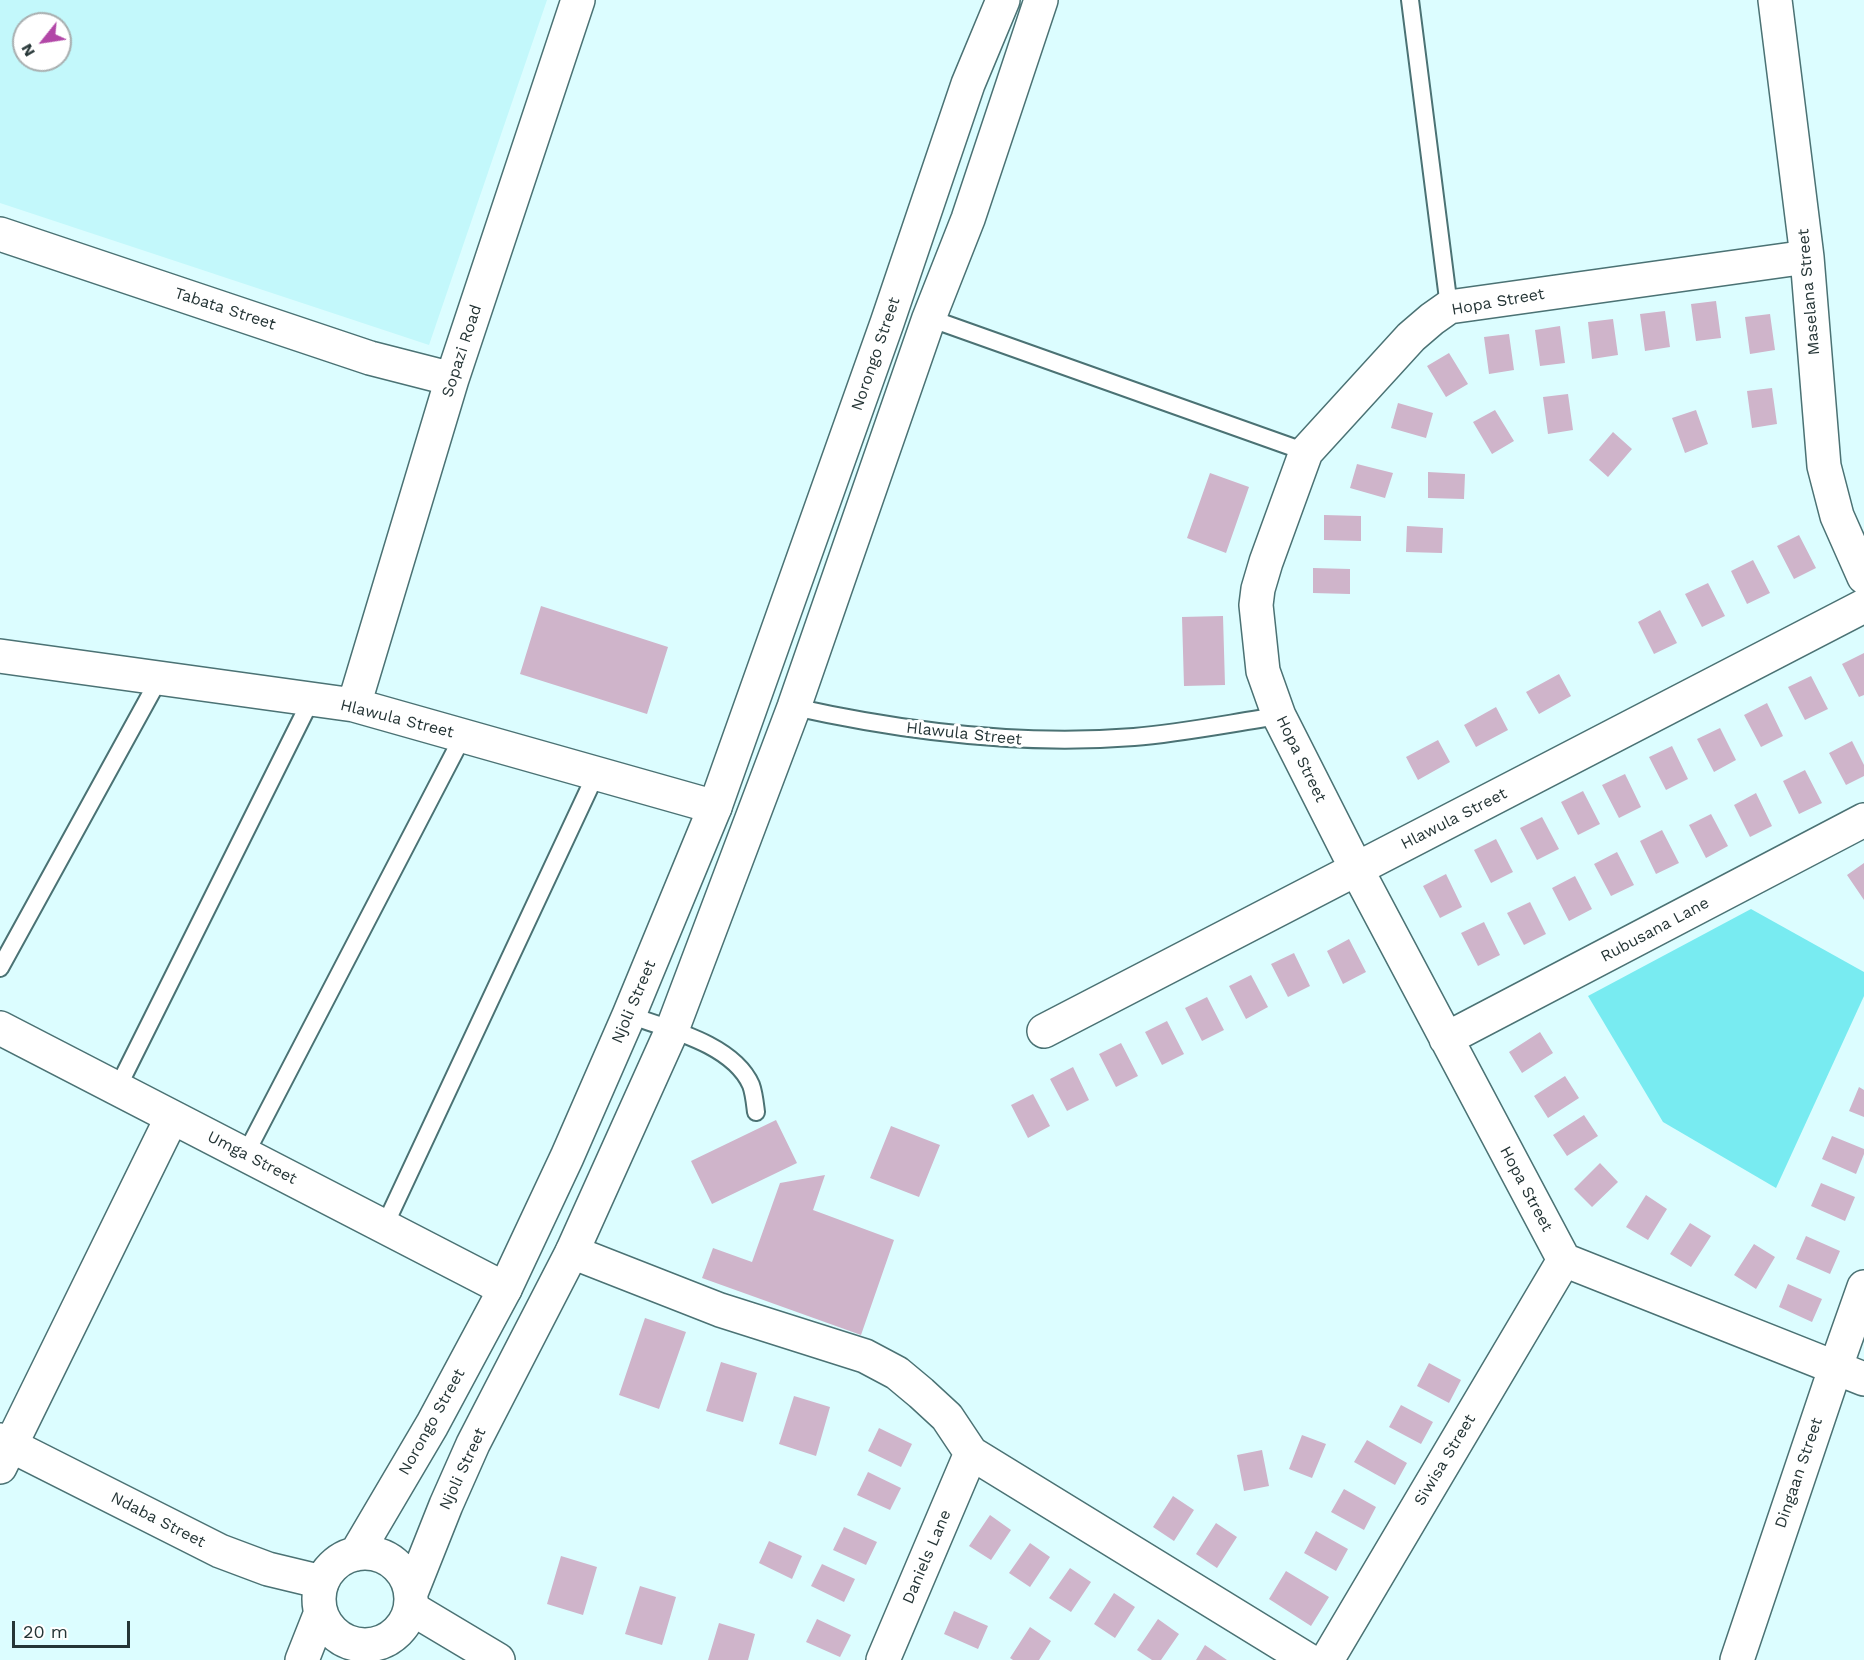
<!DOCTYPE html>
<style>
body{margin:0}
#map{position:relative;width:1864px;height:1660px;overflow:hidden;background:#dcfdff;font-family:"Work Sans",sans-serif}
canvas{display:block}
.north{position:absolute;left:12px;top:12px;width:60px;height:60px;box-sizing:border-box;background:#fff;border:2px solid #a8aeaf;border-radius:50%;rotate:240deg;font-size:16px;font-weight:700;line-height:24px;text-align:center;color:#253536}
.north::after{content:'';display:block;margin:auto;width:21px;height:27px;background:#b247a7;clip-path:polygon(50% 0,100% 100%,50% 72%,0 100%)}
.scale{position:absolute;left:12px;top:1621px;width:118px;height:27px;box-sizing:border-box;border:3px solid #253536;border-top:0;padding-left:8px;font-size:18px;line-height:21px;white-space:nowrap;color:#253536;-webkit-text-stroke:4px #fff;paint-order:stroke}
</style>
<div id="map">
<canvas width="1864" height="1660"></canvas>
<div class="north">N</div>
<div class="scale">20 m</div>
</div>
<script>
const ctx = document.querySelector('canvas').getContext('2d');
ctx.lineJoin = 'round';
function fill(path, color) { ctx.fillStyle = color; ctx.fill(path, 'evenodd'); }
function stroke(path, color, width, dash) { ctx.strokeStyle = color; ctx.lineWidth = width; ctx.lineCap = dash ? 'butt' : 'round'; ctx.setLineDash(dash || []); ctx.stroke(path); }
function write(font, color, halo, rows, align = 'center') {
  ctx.font = font + ' "Work Sans",sans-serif'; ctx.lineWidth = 6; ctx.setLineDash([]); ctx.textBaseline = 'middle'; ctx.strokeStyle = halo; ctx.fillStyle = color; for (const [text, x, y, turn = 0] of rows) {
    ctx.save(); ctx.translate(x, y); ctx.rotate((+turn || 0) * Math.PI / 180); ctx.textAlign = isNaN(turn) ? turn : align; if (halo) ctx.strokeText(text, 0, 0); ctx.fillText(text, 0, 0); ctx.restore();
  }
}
fill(new Path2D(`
 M0,0H547L429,345L0,203ZM24,24H60V60H24Z`), '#c3f8fb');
fill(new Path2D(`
 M1751,909L1864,972V996L1776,1188L1663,1122L1588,996Z`), '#78ebf1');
fill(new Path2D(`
 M1716,301L1721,338L1696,341L1691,304Z
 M1665,311L1670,347L1645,351L1640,314Z
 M1770,314L1775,350L1750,354L1745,317Z
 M1613,319L1618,355L1592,359L1588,322Z
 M1560,326L1565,363L1540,366L1535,330Z
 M1509,334L1514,370L1489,374L1484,337Z
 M1449,353L1468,384L1446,397L1427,366Z
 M1772,388L1777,424L1752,428L1747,391Z
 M1568,394L1573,430L1548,434L1543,397Z
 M1398,403L1433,413L1426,438L1391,428Z
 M1495,410L1514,441L1492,454L1473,422Z
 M1696,410L1708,444L1685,453L1672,418Z
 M1613,432L1632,449L1608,477L1589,460Z
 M1357,464L1393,473L1385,498L1350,488Z
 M1428,472L1465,474L1464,499L1428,498Z
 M1210,473L1249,487L1226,553L1187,538Z
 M1324,515L1361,516V541L1324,540Z
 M1407,526L1443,528L1442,553L1406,552Z
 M1799,535L1816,568L1794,579L1777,546Z
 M1753,560L1770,593L1747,604L1731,571Z
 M1313,568L1350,569V594L1313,593Z
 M1708,583L1725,616L1702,627L1685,594Z
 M541,606L668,647L647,714L520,674Z
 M1660,610L1677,643L1654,654L1638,622Z
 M1223,616L1225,685L1184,686L1182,617Z
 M1864,653V695L1859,697L1842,664Z
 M1559,674L1571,696L1539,714L1526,692Z
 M1811,676L1828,709L1805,720L1788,687Z
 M1767,703L1783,736L1761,747L1744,715Z
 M1496,707L1508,730L1476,747L1464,725Z
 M1720,728L1736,760L1714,772L1697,739Z
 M1438,740L1450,762L1418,780L1406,757Z
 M1852,741L1864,765V776L1846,785L1829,753Z
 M1672,746L1688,779L1666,790L1649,757Z
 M1805,770L1822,803L1799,814L1783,781Z
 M1625,774L1641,807L1619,818L1602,785Z
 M1583,791L1600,824L1578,835L1561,802Z
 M1756,793L1772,826L1750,837L1734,805Z
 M1711,814L1728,846L1706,858L1689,825Z
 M1542,817L1559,849L1537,860L1520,828Z
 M1662,830L1679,863L1656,874L1640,841Z
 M1496,839L1513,872L1491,883L1474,850Z
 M1617,852L1634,885L1611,896L1594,864Z
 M1864,863V900L1847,875Z
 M1446,874L1462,907L1440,918L1423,886Z
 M1575,876L1592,909L1569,921L1552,888Z
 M1530,902L1546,934L1524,945L1507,913Z
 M1484,922L1500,955L1478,966L1461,933Z
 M1349,939L1366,972L1343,984L1327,951Z
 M1294,953L1310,986L1288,997L1271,964Z
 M1251,975L1268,1007L1246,1019L1229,986Z
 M1207,997L1224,1030L1202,1041L1185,1008Z
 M1167,1021L1184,1054L1162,1065L1145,1032Z
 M1540,1032L1553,1053L1522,1073L1509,1052Z
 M1121,1043L1138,1076L1116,1087L1099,1054Z
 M1073,1067L1089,1100L1067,1111L1050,1079Z
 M1565,1076L1579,1098L1548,1118L1534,1096Z
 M1859,1087L1864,1090V1117L1849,1111Z
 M1033,1094L1050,1126L1028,1138L1011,1105Z
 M1584,1115L1598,1136L1567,1156L1553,1135Z
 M776,1120L797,1163L712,1204L691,1161Z
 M891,1126L940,1145L919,1197L870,1178Z
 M1832,1136L1864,1149V1154L1856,1174L1822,1159Z
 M1600,1163L1618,1182L1592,1207L1574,1189Z
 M825,1175L813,1210L894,1240L861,1335L702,1278L713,1248L752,1262L780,1183Z
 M1821,1183L1855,1197L1845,1221L1811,1206Z
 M1646,1195L1667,1209L1648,1240L1626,1227Z
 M1690,1223L1711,1236L1691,1267L1670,1254Z
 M1806,1236L1840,1251L1830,1274L1796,1259Z
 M1754,1244L1775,1257L1756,1289L1734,1275Z
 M1788,1284L1822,1299L1812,1322L1779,1307Z
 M645,1318L686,1332L659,1409L619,1395Z
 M721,1362L757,1373L743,1422L706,1411Z
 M1429,1363L1461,1380L1449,1403L1417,1386Z
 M794,1396L830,1407L816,1456L779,1444Z
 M1401,1405L1433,1422L1421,1444L1389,1427Z
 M879,1428L912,1444L901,1467L868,1451Z
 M1302,1435L1326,1444L1312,1478L1289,1469Z
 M1367,1440L1407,1463L1395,1485L1354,1462Z
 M1262,1450L1269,1486L1244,1491L1237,1455Z
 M868,1472L901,1488L890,1510L857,1495Z
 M1344,1489L1376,1507L1364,1530L1331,1512Z
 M1173,1496L1194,1510L1174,1541L1153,1527Z
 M990,1515L1011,1530L991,1560L969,1546Z
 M1216,1523L1237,1537L1217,1568L1196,1554Z
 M844,1527L877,1542L866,1565L833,1550Z
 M1316,1531L1348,1549L1336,1571L1304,1553Z
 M769,1541L802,1556L792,1579L759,1563Z
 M1030,1543L1050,1557L1030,1587L1009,1573Z
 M561,1556L597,1567L583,1615L547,1604Z
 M822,1564L855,1579L844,1602L811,1586Z
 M1070,1568L1091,1582L1071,1612L1049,1598Z
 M1286,1571L1329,1597L1311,1626L1269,1599Z
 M640,1586L676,1597L662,1645L625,1634Z
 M1114,1593L1135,1607L1115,1638L1094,1624Z
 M954,1611L988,1626L978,1649L944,1634Z
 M817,1619L851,1635L840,1657L806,1642Z
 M1158,1619L1179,1634L1161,1660H1152L1137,1650Z
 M719,1623L755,1634L748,1660H708Z
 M1030,1627L1051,1641L1039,1660H1013L1010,1658Z
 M1205,1645L1227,1660H1196Z`), '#cfb4ca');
const service = new Path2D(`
 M1410,0L1449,307
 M929,318L1306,452
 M794,707C906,732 1020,746 1134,737C1182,733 1231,723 1279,716
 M0,968L159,679
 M629,1015C668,1029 733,1044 751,1085C754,1093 755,1104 756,1112
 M117,1089L311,700
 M245,1155L463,736
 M384,1227L596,774`);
const minor = new Path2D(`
 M1775,0L1807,257L1824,466L1837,516L1864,577
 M0,234L370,358L452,379
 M1807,257L1449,307L1432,319L1411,337L1306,452L1266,562L1258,589L1256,605L1263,671L1279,716L1357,870L1564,1260L1864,1379
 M0,656L354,705L715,807
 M354,705L452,379L578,0
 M0,1028L505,1289
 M1044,1031L1864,606
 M1446,1039L1864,820
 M572,1252L720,1310L865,1356L897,1373L921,1393L947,1417L971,1453L1308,1660
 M0,1440L220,1551L268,1569L322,1582
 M0,1467L172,1117
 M411,1608L498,1660
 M883,1660L971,1453
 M1327,1660L1564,1260
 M1737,1660L1835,1369L1864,1287`);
const tertiary = new Path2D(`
 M319 1599a46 46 0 1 1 92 0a46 46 0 1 1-92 0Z
 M356,1554L432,1425L505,1289L567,1157L629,1015L715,807L887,323L968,84L1003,0
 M411,1593L446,1505L473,1444L572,1252L672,1030L794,707L929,318L968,219L1041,0
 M302,1660L321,1612`);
stroke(service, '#4b7274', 20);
stroke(minor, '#4b7274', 36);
stroke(tertiary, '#4b7274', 36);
stroke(service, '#fff', 16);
stroke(minor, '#fff', 33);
stroke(tertiary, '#fff', 33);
write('16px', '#253536', '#fff', [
 ["Maselana Street",1809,292,-95],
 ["Hopa Street",1498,302,-10],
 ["Tabata Street",225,309,18],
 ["Sopazi Road",462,351,-72],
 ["Norongo Street",876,354,-71],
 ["Hlawula Street",397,719,14],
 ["Hlawula Street",964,734,6],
 ["Hopa Street",1301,759,64],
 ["Hlawula Street",1454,819,-27],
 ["Rubusana Lane",1655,930,-28],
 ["Njoli Street",634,1002,-67],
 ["Umga Street",252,1158,27],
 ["Hopa Street",1526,1189,62],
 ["Norongo Street",432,1422,-61],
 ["Siwisa Street",1445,1460,-59],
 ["Njoli Street",463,1469,-65],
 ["Dingaan Street",1799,1473,-71],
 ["Ndaba Street",158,1520,27],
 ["Daniels Lane",927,1557,-67]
]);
</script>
